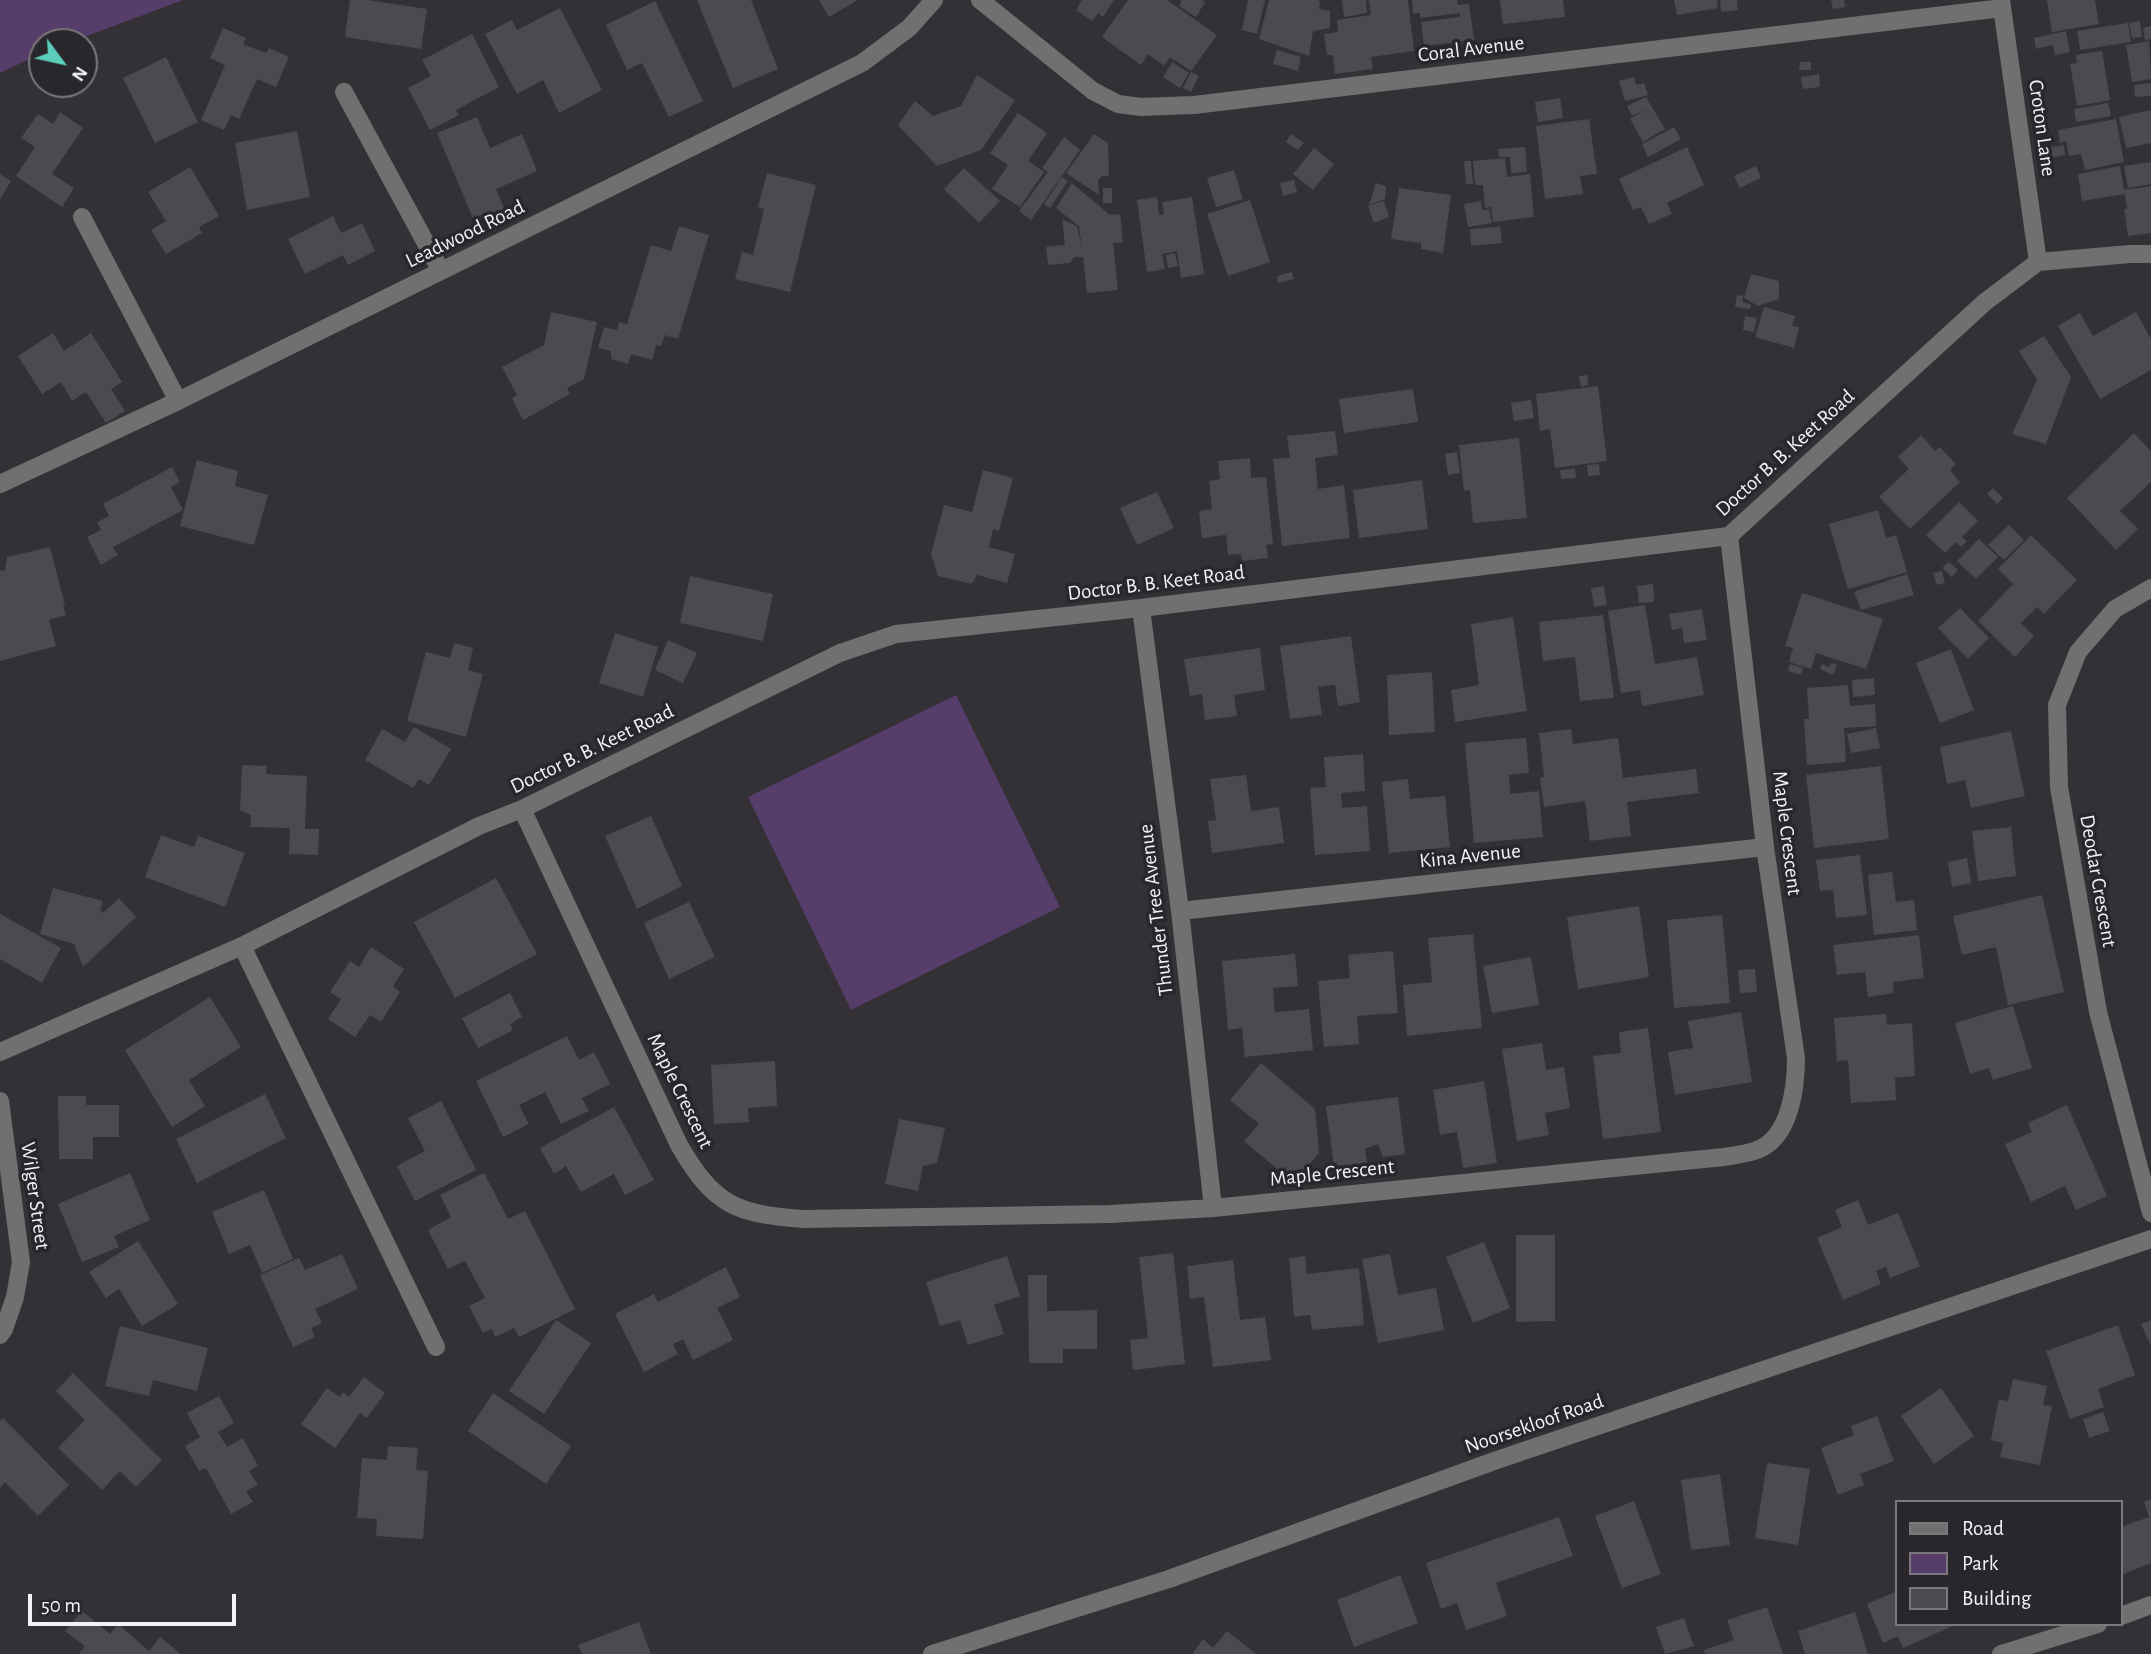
<!DOCTYPE html>
<style>
body{margin:0}
#map{position:relative;width:2151px;height:1654px;overflow:hidden;background:#333135;font-family:"Alegreya Sans",sans-serif}
canvas{display:block}
.legend{position:absolute;left:1895px;top:1500px;width:228px;height:126px;box-sizing:border-box;background:#29272b;border:2px solid #7a787c;margin:0;padding:9px 12px;list-style:none;font-size:21px;color:#f4f2f5}
.legend li{display:flex;align-items:center;gap:14px;height:35px}
.legend b{width:35px;border:2px solid #7a787c}
.north{position:absolute;left:28px;top:28px;width:70px;height:70px;box-sizing:border-box;background:#29272b;border:2px solid #7a787c;border-radius:50%;rotate:123deg;font-size:19px;font-weight:700;line-height:28px;text-align:center;color:#f4f2f5}
.north::after{content:'';display:block;margin:auto;width:24px;height:32px;background:#5bcebc;clip-path:polygon(50% 0,100% 100%,50% 72%,0 100%)}
.scale{position:absolute;left:28px;top:1594px;width:208px;height:32px;box-sizing:border-box;border:4px solid #f4f2f5;border-top:0;padding-left:9px;font-size:21px;line-height:24px;white-space:nowrap;color:#f4f2f5;-webkit-text-stroke:5px #29272b;paint-order:stroke}
</style>
<div id="map">
<canvas width="2151" height="1654"></canvas>
<ul class="legend">
<li><b style="height:9px;background:#6e7170"></b>Road</li>
<li><b style="height:19px;background:#573d6a"></b>Park</li>
<li><b style="height:19px;background:#4c4a4f"></b>Building</li>
</ul>
<div class="north">N</div>
<div class="scale">50 m</div>
</div>
<script>
const ctx = document.querySelector('canvas').getContext('2d');
ctx.lineJoin = 'round';
function fill(path, color) { ctx.fillStyle = color; ctx.fill(path, 'evenodd'); }
function stroke(path, color, width, dash) { ctx.strokeStyle = color; ctx.lineWidth = width; ctx.lineCap = dash ? 'butt' : 'round'; ctx.setLineDash(dash || []); ctx.stroke(path); }
function write(font, color, halo, rows, align = 'center') {
  ctx.font = font + ' "Alegreya Sans",sans-serif'; ctx.lineWidth = 7; ctx.setLineDash([]); ctx.textBaseline = 'middle'; ctx.strokeStyle = halo; ctx.fillStyle = color; for (const [text, x, y, turn = 0] of rows) {
    ctx.save(); ctx.translate(x, y); ctx.rotate((+turn || 0) * Math.PI / 180); ctx.textAlign = isNaN(turn) ? turn : align; if (halo) ctx.strokeText(text, 0, 0); ctx.fillText(text, 0, 0); ctx.restore();
  }
}
fill(new Path2D(`
 M0,0H183L71,42H42V53L0,73Z
 M956,695L1060,907L851,1010L748,797Z`), '#573d6a');
fill(new Path2D(`
 M350,0H367L427,9L421,49L345,37Z
 M697,0H751L778,69L733,88Z
 M819,0H858L829,17Z
 M1082,0H1114L1103,17L1098,13L1092,21L1076,10Z
 M1128,0H1167L1217,35L1191,71L1170,57L1164,66L1148,54L1141,65L1102,37Z
 M1182,0H1202L1205,2L1196,17L1179,6Z
 M1248,0H1265L1257,34L1242,30Z
 M1269,0H1317L1320,1L1319,9L1330,11V28L1313,31L1309,56L1259,39Z
 M1342,0H1366L1367,13L1344,17Z
 M1369,0H1408L1414,51L1371,57L1373,69L1335,74L1333,55H1327L1324,34L1338,32L1337,20L1371,15Z
 M1412,0H1457L1458,5L1469,4L1474,40L1424,46L1421,22L1460,17V13L1420,18V13H1413Z
 M1500,0H1563L1565,17L1503,24Z
 M1674,0H1717L1718,8L1677,15Z
 M1720,0H1737L1738,10L1721,12Z
 M1831,0H1844L1845,7L1833,9Z
 M2047,0H2095L2099,24L2052,32Z
 M655,1L703,101L669,117L642,63L627,70L606,25Z
 M560,8L602,90L559,113L543,80L517,94L485,34L512,20L517,30Z
 M2140,21L2142,37L2132,38L2129,23Z
 M2128,23L2131,42L2080,50L2077,31Z
 M2151,26V39L2145,40L2143,28Z
 M223,28L246,38L243,44L266,53L269,48L289,57L276,87L257,79L239,119L231,115L224,130L201,120L225,65L210,58Z
 M2066,31L2070,52L2055,55L2053,45L2036,49L2034,38Z
 M472,34L499,87L456,110L459,115L430,130L408,88L431,76L422,60Z
 M2149,41L2151,79L2132,82L2126,45Z
 M1277,50L1301,57L1298,71L1273,64Z
 M2102,51L2110,100L2077,106L2070,64L2077,63L2076,55Z
 M166,57L198,122L155,143L123,78Z
 M1172,62L1189,73L1180,88L1163,77Z
 M1800,62H1811V70H1799Z
 M1191,72L1199,76L1191,92L1183,88Z
 M1819,74L1820,87L1803,89L1801,77Z
 M977,75L1015,100L981,150L937,166L898,125L915,101L933,116L961,106Z
 M1634,77L1636,85L1644,83L1648,95L1625,101L1619,81Z
 M2151,83V96L2135,97L2134,85Z
 M1646,97L1665,129L1643,142L1630,119L1647,109L1632,116L1627,106Z
 M1560,98L1563,118L1538,122L1535,102Z
 M2108,103L2111,116L2076,122L2074,109Z
 M2151,110V143L2126,148L2119,117Z
 M60,112L83,128L52,174L74,188L62,207L16,176L35,147L21,138L38,114L53,124Z
 M1018,113L1047,133L1028,161L1044,172L1020,207L992,189L1008,165L990,153Z
 M477,117L490,148L522,134L537,171L496,189L505,210L475,223L437,133Z
 M1589,119L1597,174L1580,176L1583,194L1545,199L1536,126Z
 M2116,119L2124,162L2085,170L2081,154L2069,156L2066,141L2060,143L2058,130Z
 M1674,127L1681,139L1648,157L1642,144Z
 M297,131L310,197L247,210L235,143Z
 M1094,134L1108,143L1109,176H1102L1098,180L1099,195L1066,173Z
 M1291,134L1304,143L1298,150L1286,142Z
 M1064,137L1080,150L1031,220L1019,211L1048,172L1042,168Z
 M2064,145L2065,155L2048,158L2047,148Z
 M1525,147L1527,172L1511,173L1510,157H1499L1498,149Z
 M1687,147L1704,185L1667,203L1672,214L1649,224L1641,207L1633,210L1619,179Z
 M1314,148L1334,164L1313,190L1293,174Z
 M1505,158L1507,177L1530,174L1534,217L1493,222L1491,207L1485,208L1483,185H1475L1473,161Z
 M1464,161H1471L1473,184H1466Z
 M2151,162V184L2128,188L2124,166Z
 M1756,166L1761,178L1740,188L1734,176Z
 M2120,166L2124,190L2151,186V233L2128,236L2124,209H2127L2125,194L2082,201L2078,174Z
 M190,167L219,216L199,227L202,233L166,254L151,230L166,221L148,192Z
 M964,168L1000,201L979,223L944,189Z
 M1234,170L1243,199L1216,207L1207,178Z
 M767,173L816,185L790,292L735,279L742,252L753,255L764,209L758,207Z
 M0,174L11,181L0,199Z
 M1062,177L1068,181L1050,208L1044,204Z
 M1294,180L1297,192L1283,196L1280,183Z
 M1072,183L1110,215L1120,214L1123,242L1113,243L1118,290L1087,293L1083,257H1074L1070,263L1048,265L1046,247L1065,245L1062,219L1077,226L1082,249L1079,227L1081,228L1056,208Z
 M1376,183L1386,186L1385,199L1369,205Z
 M1103,188H1112V203H1103Z
 M1399,188L1451,195L1443,253L1421,249V243L1391,239Z
 M1157,197L1159,215L1164,214L1162,202L1192,197L1204,274L1181,278L1177,251L1162,254L1165,269L1147,272L1137,200Z
 M1250,200L1270,262L1228,276L1207,214Z
 M1384,201L1389,217L1374,223L1368,206Z
 M1481,201L1482,210L1489,209L1492,223L1468,227L1464,204Z
 M333,216L341,233L362,223L375,251L348,265L343,255L305,274L288,239Z
 M679,226L709,235L678,339L665,335L661,346L656,345L652,360L631,354L628,364L611,359V351L598,348L604,327L617,330L619,322L627,324L651,245L671,251Z
 M1500,227L1502,243L1471,246L1470,229Z
 M1175,253L1178,266L1168,268L1166,255Z
 M1292,272L1294,279L1278,283L1277,276Z
 M1751,274L1779,281V299L1758,306L1744,298Z
 M1737,295L1743,296L1742,302L1751,304L1750,309L1735,307Z
 M1764,307L1795,316L1792,326L1799,327L1794,348L1755,337Z
 M551,312L597,322L584,379L567,388L570,394L523,420L512,398L517,395L502,367L544,345Z
 M2136,312L2151,339V370L2100,399L2058,326L2080,313L2093,336Z
 M1745,316L1757,318L1754,332L1743,330Z
 M53,333L64,351L91,333L122,382L111,389L125,411L106,423L86,392L72,401L61,382L42,394L18,356Z
 M2044,336L2071,377L2046,444L2012,434L2037,380L2019,351Z
 M1587,375L1588,385L1581,387L1579,376Z
 M1598,386L1607,461L1555,468L1550,429L1540,431L1536,394Z
 M1413,389L1418,422L1344,433L1339,399Z
 M1531,400L1534,418L1514,421L1511,403Z
 M1335,431L1338,455L1315,458L1318,489L1344,485L1350,538L1282,546L1273,459L1290,458L1287,436Z
 M2134,433L2151,451V482L2120,511L2138,529L2116,550L2067,498Z
 M1921,435L1935,451L1940,447L1956,464L1950,470L1960,482L1910,529L1879,497L1909,469L1898,457Z
 M1519,438L1527,518L1473,523L1470,490L1464,491L1459,445Z
 M1457,452L1460,473L1448,475L1445,454Z
 M1250,458L1251,478L1266,477L1273,544L1266,545L1268,558L1242,561L1241,554L1228,555L1226,535L1202,538L1199,511L1212,509L1209,481L1220,479L1218,461Z
 M197,460L238,471L235,486L268,495L254,545L180,526Z
 M1599,464L1600,475L1588,476L1587,465Z
 M172,467L180,482L171,487L183,510L113,547L118,555L101,565L87,537L101,530L97,522L109,516L103,504Z
 M1575,469L1576,478L1561,479L1560,470Z
 M983,470L1013,478L999,531L993,529L989,547L1015,554L1007,583L977,575L972,584L938,576L931,554L944,505L972,512Z
 M1422,480L1428,529L1359,538L1353,490Z
 M1993,488L2003,498L1997,504L1987,494Z
 M1157,492L1174,528L1137,545L1120,508Z
 M1959,502L1978,521L1962,537L1967,541L1961,547L1956,542L1945,553L1926,535Z
 M1878,510L1886,538L1896,535L1907,572L1848,589L1829,524Z
 M2009,525L2024,540L2004,560L1988,545Z
 M2031,535L2077,580L2044,614L2037,607L2021,623L2034,636L2015,657L1978,621L2013,584L1998,569Z
 M1979,539L1998,557L1976,579L1957,561Z
 M50,547L65,605L63,606L66,615L49,620L56,646L0,661V570L5,571L7,557Z
 M1949,562L1958,570L1952,577L1942,568Z
 M1942,571L1945,583L1937,585L1933,573Z
 M1907,574L1914,595L1861,610L1854,592Z
 M690,576L773,594L763,641L680,623Z
 M1653,584L1654,602L1639,603L1637,586Z
 M1604,586L1607,605L1594,607L1591,588Z
 M1802,593L1883,619L1866,669L1816,653L1811,669L1789,662L1793,648L1785,646Z
 M1645,605L1655,664L1697,657L1704,695L1642,706L1640,690L1621,693L1608,611Z
 M1960,608L1989,638L1968,659L1938,628Z
 M1702,609L1707,640L1684,643L1682,628L1672,630L1669,614Z
 M1603,615L1614,698L1580,701L1575,657L1543,661L1539,622Z
 M1513,617L1527,711L1455,722L1451,690L1479,685L1471,624Z
 M615,633L658,647L643,697L599,683Z
 M1351,636L1360,702L1338,706L1335,685L1318,687L1322,715L1290,719L1280,646Z
 M668,640L697,653L683,683L655,670Z
 M454,643L473,648L468,670L483,674L466,737L407,721L426,652L450,658Z
 M1260,648L1265,690L1234,695L1237,716L1205,720L1202,694L1190,696L1184,659Z
 M1951,649L1974,710L1940,723L1916,663Z
 M1831,663L1837,665L1833,675L1820,669L1822,664L1829,667Z
 M1790,664L1803,668L1801,675L1788,671Z
 M1432,672L1435,732L1389,735L1387,675Z
 M1874,678L1875,695L1853,697L1852,680Z
 M1848,685L1850,706L1875,704L1876,726L1844,728L1846,762L1807,765L1804,719H1809L1807,688Z
 M414,727L451,749L429,785L419,779L413,788L365,760L382,729L405,742Z
 M1876,728L1880,748L1851,753L1847,734Z
 M1571,729L1573,744L1618,738L1623,778L1696,769L1699,793L1627,802L1631,836L1590,841L1585,801L1544,807L1540,778L1544,777L1539,733Z
 M2011,731L2025,796L1971,808L1965,780L1947,784L1940,747Z
 M1526,738L1529,773L1509,775L1510,794L1539,791L1543,837L1474,843L1465,743Z
 M1363,754L1365,791L1341,793L1342,808L1367,806L1370,851L1315,855L1310,788L1326,787L1324,757Z
 M242,765L267,766L266,774L307,776L305,829H319L318,855L289,854L290,828L250,827L251,815L240,810Z
 M1881,766L1889,839L1814,848L1806,775Z
 M1246,775L1251,811L1279,807L1284,843L1212,853L1208,821L1216,820L1210,779Z
 M1408,779L1410,799L1445,796L1450,847L1389,853L1382,782Z
 M651,816L682,886L637,909L605,836Z
 M2011,827L2016,876L1978,881L1972,831Z
 M161,835L194,847L198,836L245,853L225,907L145,877Z
 M1860,855L1867,915L1836,918L1833,890L1820,891L1816,860Z
 M1967,858L1971,883L1952,887L1948,862Z
 M1892,872L1896,902L1914,900L1917,930L1874,935L1868,875Z
 M496,878L537,954L455,998L414,922Z
 M53,888L103,901L100,910L103,913L119,898L136,917L83,967L74,944L40,934Z
 M2042,895L2064,992L2008,1005L1996,947L1962,955L1953,916Z
 M689,902L715,957L669,979L644,923Z
 M1639,906L1649,977L1578,989L1567,917Z
 M0,914L61,948L42,983L0,959Z
 M1722,915L1730,1003L1674,1008L1667,920Z
 M1473,934L1482,1028L1407,1036L1403,985L1432,982L1428,938Z
 M1919,935L1924,978L1893,982L1894,993L1868,997L1865,972L1837,975L1833,945Z
 M371,947L404,969L393,986L400,992L381,1022L370,1015L355,1037L328,1019L341,999L330,992L350,961L359,967Z
 M1393,951L1398,1013L1357,1016L1359,1044L1324,1047L1318,981L1350,978L1348,955Z
 M1295,954L1298,986L1273,988L1275,1012L1309,1009L1313,1050L1245,1057L1242,1028L1228,1030L1222,961Z
 M1531,957L1539,1005L1492,1013L1483,966Z
 M1755,969L1757,992L1740,993L1738,970Z
 M510,993L522,1017L510,1024L513,1030L478,1048L462,1018Z
 M210,997L241,1047L189,1080L205,1106L172,1127L125,1050Z
 M2013,1006L2032,1068L1993,1080L1989,1068L1970,1074L1955,1023Z
 M1741,1012L1752,1082L1675,1095L1668,1052L1693,1048L1688,1021Z
 M1886,1014L1887,1025L1912,1023L1915,1076L1895,1078L1896,1100L1851,1103L1848,1060L1837,1061L1834,1018Z
 M1648,1028L1661,1132L1603,1139L1593,1056L1621,1053L1619,1032Z
 M567,1036L579,1060L594,1052L610,1084L582,1098L589,1111L561,1124L545,1092L519,1105L529,1124L503,1137L476,1081Z
 M1542,1043L1546,1070L1564,1067L1570,1108L1545,1113L1549,1135L1517,1141L1502,1049Z
 M775,1061L777,1106L748,1108L749,1122L714,1124L711,1065Z
 M1261,1063L1315,1109L1319,1153L1294,1183L1244,1141L1259,1124L1230,1100Z
 M1484,1081L1497,1163L1463,1168L1457,1132L1440,1135L1433,1090Z
 M265,1094L286,1138L197,1183L176,1139Z
 M58,1096H86V1105H119V1137H93V1159H59Z
 M1398,1097L1405,1154L1383,1157L1378,1144L1365,1149L1367,1163L1334,1167L1326,1106Z
 M441,1101L476,1170L415,1201L397,1166L425,1151L408,1118Z
 M2067,1105L2107,1196L2076,1210L2065,1186L2031,1202L2005,1144L2032,1132L2028,1123Z
 M614,1107L654,1180L625,1195L614,1174L581,1192L566,1166L554,1174L540,1148Z
 M899,1119L945,1128L937,1163L923,1166L918,1191L885,1184Z
 M130,1173L150,1220L114,1236L119,1247L82,1262L58,1204Z
 M484,1173L508,1219L525,1211L575,1309L519,1337L514,1328L495,1337L492,1329L483,1333L469,1306L485,1298L465,1261L448,1269L428,1230L451,1217L440,1195Z
 M264,1190L293,1259L262,1273L250,1245L229,1254L212,1212Z
 M1858,1200L1868,1225L1898,1213L1920,1266L1890,1278L1886,1267L1876,1271L1881,1284L1843,1300L1817,1238L1842,1227L1835,1210Z
 M1516,1235H1555V1321L1516,1322Z
 M138,1241L178,1304L142,1326L119,1289L106,1298L89,1272Z
 M1484,1242L1510,1308L1473,1323L1446,1257Z
 M1173,1253L1185,1364L1133,1370L1130,1340L1148,1338L1139,1257Z
 M342,1254L358,1289L315,1309L322,1323L311,1328L315,1337L293,1347L260,1275L299,1258L305,1270Z
 M1390,1254L1398,1295L1436,1288L1444,1330L1378,1343L1362,1259Z
 M1007,1256L1020,1296L994,1305L1004,1334L968,1345L960,1320L940,1326L926,1282Z
 M1305,1256L1307,1274L1359,1268L1364,1325L1312,1330L1310,1315L1294,1317L1289,1258Z
 M1233,1260L1240,1320L1265,1317L1271,1360L1213,1367L1204,1297L1190,1299L1187,1266Z
 M726,1267L740,1297L717,1308L733,1340L693,1360L683,1339L673,1344L678,1354L644,1372L615,1314L654,1294L658,1302Z
 M1028,1275H1047V1311L1097,1310V1349H1063V1363H1029Z
 M556,1320L591,1343L544,1414L509,1391Z
 M2151,1320V1346L2141,1324Z
 M2118,1325L2135,1375L2098,1389L2104,1407L2070,1419L2046,1351Z
 M120,1326L208,1348L197,1391L153,1380L149,1396L105,1386Z
 M73,1373L162,1460L136,1487L120,1471L102,1490L58,1448L85,1420L56,1391Z
 M364,1377L385,1393L367,1418L360,1413L335,1448L301,1424L327,1388L340,1397L343,1392L349,1397Z
 M2013,1379L2047,1386L2043,1405L2052,1406L2040,1465L2000,1457L2003,1443L1991,1440L1999,1399L2008,1401Z
 M1941,1388L1974,1436L1934,1464L1901,1416Z
 M493,1393L571,1446L546,1484L468,1431Z
 M219,1396L234,1423L218,1432L227,1447L243,1438L258,1466L249,1471L258,1485L246,1491L253,1502L231,1514L206,1468L199,1471L185,1446L200,1437L187,1413Z
 M2103,1412L2110,1431L2089,1438L2083,1419Z
 M1877,1416L1894,1461L1860,1474L1864,1485L1838,1495L1821,1448L1854,1435L1851,1426Z
 M3,1418L69,1485L38,1516L5,1482L0,1488V1421Z
 M388,1446L418,1448L416,1470L428,1471L423,1539L376,1536L377,1519L357,1518L362,1458L387,1460Z
 M1767,1463L1810,1469L1798,1545L1755,1538Z
 M1720,1474L1730,1545L1691,1550L1681,1480Z
 M2151,1499V1563L2121,1575V1527L2149,1517L2144,1502Z
 M1634,1501L1661,1574L1622,1588L1595,1516Z
 M1559,1517L1573,1556L1496,1583L1507,1616L1466,1630L1457,1603L1441,1609L1426,1563Z
 M1400,1575L1418,1623L1354,1647L1337,1600Z
 M1897,1591V1624H1957L1903,1648L1898,1636L1883,1643L1867,1604Z
 M1767,1607L1783,1654H1705L1704,1650L1734,1640L1727,1620Z
 M82,1611L110,1634L118,1624L149,1651L160,1637L181,1654H79L85,1646L65,1631Z
 M1855,1612L1868,1654H1805L1798,1631Z
 M1684,1618L1694,1646L1665,1654L1656,1627Z
 M639,1622L651,1654H582L578,1645Z
 M1227,1631L1256,1654H1192L1203,1639L1213,1648Z`), '#4c4a4f');
stroke(new Path2D(`
 M980,0L1093,91L1118,104L1141,107L1194,105L2002,8
 M2001,0L2038,262
 M344,92L441,271
 M82,217L178,401
 M2038,262L2130,254H2151
 M0,484L178,401L862,63L909,28L934,0
 M2151,588L2115,609L2078,652L2057,705L2059,787L2098,1012L2151,1213
 M1141,608L1180,911L1213,1208
 M522,809L679,1145C714,1205 735,1214 803,1219L1110,1214L1213,1208L1724,1157C1735,1155 1747,1154 1757,1150C1790,1138 1796,1088 1796,1058L1765,847L1729,536
 M1180,911L1765,847
 M242,946L436,1347
 M0,1052L242,946L479,826L522,809L840,653L896,634L1141,608L1729,536L1985,302L2038,262
 M0,1101L21,1262L15,1297L4,1329L0,1335
 M2121,1616L2151,1605
 M2001,1654L2098,1624`), '#6e7170', 18);
stroke(new Path2D(`
 M932,1654L1169,1579L1497,1460L2151,1239`), '#6e7170', 18);
write('21px', '#f4f2f5', '#29272b', [
 ["Coral Avenue",1471,49,-7],
 ["Croton Lane",2042,128,82],
 ["Leadwood Road",465,234,-26],
 ["Doctor B. B. Keet Road",1785,453,-42],
 ["Doctor B. B. Keet Road",1156,583,-7],
 ["Doctor B. B. Keet Road",592,749,-26],
 ["Maple Crescent",1787,833,83],
 ["Kina Avenue",1470,856,-6],
 ["Deodar Crescent",2098,881,80],
 ["Thunder Tree Avenue",1156,910,-97],
 ["Maple Crescent",680,1091,64],
 ["Maple Crescent",1332,1173,-6],
 ["Wilger Street",35,1196,82],
 ["Noorsekloof Road",1534,1424,-19]
]);
</script>
